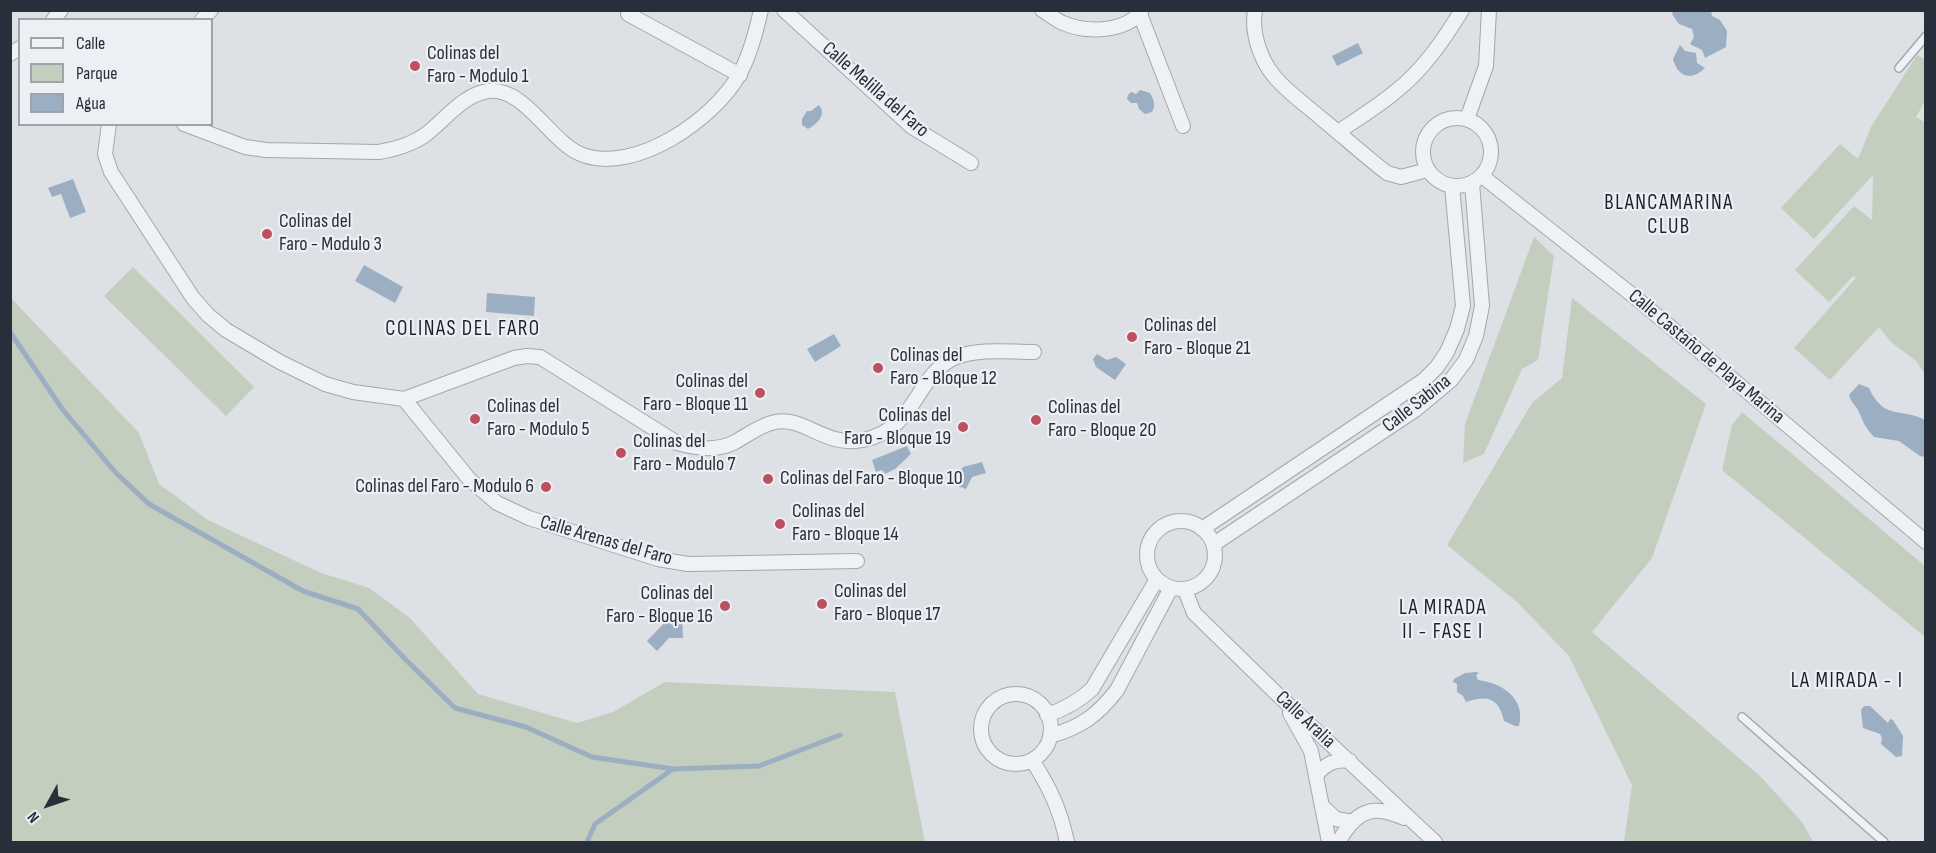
<!DOCTYPE html>
<meta charset="utf-8">
<style>
body{margin:0}
#map{position:relative;width:1936px;height:853px;overflow:hidden;background:#dde0e5;font-family:"Sofia Sans Condensed",sans-serif}
canvas{display:block}
.frame{position:absolute;inset:0;border:12px solid #292f3a;pointer-events:none}
.legend{position:absolute;left:18px;top:18px;width:195px;height:108px;box-sizing:border-box;background:#eceff3;border:2px solid #9ea2a9;margin:0;padding:8px 10px;list-style:none;font-size:18px;color:#292f3a}
.legend li{display:flex;align-items:center;gap:12px;height:30px}
.legend b{width:30px;border:2px solid #9ea2a9}
.north{position:absolute;left:18px;top:775px;width:60px;height:60px;-webkit-text-stroke:4px #eceff3;paint-order:stroke;rotate:230deg;font-size:16px;font-weight:700;line-height:24px;text-align:center;color:#292f3a}
.north::after{content:'';display:block;margin:auto;width:21px;height:27px;background:#292f3a;clip-path:polygon(50% 0,100% 100%,50% 72%,0 100%)}
</style>
<div id="map">
<canvas width="1936" height="853"></canvas>
<div class="frame"></div>
<ul class="legend">
<li><b style="height:8px;background:#eff1f4"></b>Calle</li>
<li><b style="height:16px;background:#c3cebf"></b>Parque</li>
<li><b style="height:16px;background:#9caec2"></b>Agua</li>
</ul>
<div class="north">N</div>
</div>
<script>
const ctx = document.querySelector('canvas').getContext('2d');
ctx.lineJoin = 'round';
function fill(path, color) { ctx.fillStyle = color; ctx.fill(path, 'evenodd'); }
function stroke(path, color, width, dash) { ctx.strokeStyle = color; ctx.lineWidth = width; ctx.lineCap = dash ? 'butt' : 'round'; ctx.setLineDash(dash || []); ctx.stroke(path); }
function write(font, color, halo, rows, align = 'center') {
  ctx.font = font + ' "Sofia Sans Condensed",sans-serif'; ctx.lineWidth = 4.5; ctx.setLineDash([]); ctx.textBaseline = 'middle'; ctx.strokeStyle = halo; ctx.fillStyle = color; for (const [text, x, y, turn = 0] of rows) {
    ctx.save(); ctx.translate(x, y); ctx.rotate((+turn || 0) * Math.PI / 180); ctx.textAlign = isNaN(turn) ? turn : align; if (halo) ctx.strokeText(text, 0, 0); ctx.fillText(text, 0, 0); ctx.restore();
  }
}
fill(new Path2D(`
 M1917,55L1926,60L1925,101L1916,117L1926,123L1925,374L1916,361L1891,342L1879,327L1830,380L1794,348L1856,278L1853,276L1829,302L1795,270L1854,206L1872,220L1873,175L1814,239L1781,208L1840,144L1858,159L1871,127Z
 M1534,237L1554,256L1538,360L1522,369L1484,454L1463,463L1465,424Z
 M133,267L254,387L226,416L104,296Z
 M10,297L139,433L159,484L208,520L321,573L369,588L410,618L478,694L577,723L613,712L665,682L895,692L925,842H11Z
 M1572,298L1706,404L1652,558L1592,632L1761,777L1802,822L1813,842H1624L1632,785L1569,656L1518,603L1447,545L1532,403L1562,378Z
 M1742,412L1925,566V637L1722,470L1732,425Z`), '#c3cebf');
fill(new Path2D(`
 M1673,11H1711L1712,16L1720,20L1727,31L1726,47L1705,58L1702,50L1690,44L1694,37L1692,29L1679,24L1672,14Z
 M1358,43L1363,53L1337,66L1332,56Z
 M1680,45L1685,51L1696,53L1697,63L1705,68C1691,82 1677,76 1673,59Z
 M1140,90L1150,93C1154,100 1156,105 1152,112L1145,114L1139,109L1137,103H1131L1127,99L1128,95L1131,92L1136,94Z
 M819,105C827,115 817,124 808,129L802,125V119L807,111H811Z
 M73,179L86,212L70,218L61,194L52,197L48,188Z
 M364,265L403,287L395,303L355,281Z
 M487,293L535,297L534,316L486,312Z
 M834,334L841,346L815,362L807,349Z
 M1097,354L1107,360L1116,357L1126,364L1115,380L1096,367L1093,359Z
 M1859,384L1869,388C1884,421 1900,407 1925,420V457L1920,456L1899,441L1874,437C1865,427 1864,424 1859,412C1856,405 1851,403 1849,395Z
 M907,446L911,454L895,469L885,474L882,470L876,472L872,460Z
 M982,462L986,473L972,477L966,489L953,484L963,467Z
 M670,617H682L683,638H669L657,651L647,641Z
 M1476,672L1479,673L1476,675L1478,680C1502,683 1526,698 1519,726H1515L1504,721C1499,697 1486,695 1466,702L1463,696L1457,692V684L1453,682L1454,679L1465,673Z
 M1864,706H1870L1888,723L1890,719L1893,720L1903,736L1902,756L1896,757L1881,744L1882,738L1880,734L1863,728L1861,710Z`), '#9caec2');
stroke(new Path2D(`
 M10,332L63,410L116,473L149,504L303,591L358,609L405,659L455,708L526,727L592,757L673,769L759,766L840,735
 M587,842L595,824L673,769`), '#9caec2', 5);
const lane = new Path2D(`
 M1899,68L1926,36
 M1742,717L1884,842`);
const street = new Path2D(`
 M784,10L912,127L971,163
 M1042,10C1049,14 1056,20 1063,23C1086,33 1126,33 1142,10
 M1255,10C1251,32 1260,59 1274,76C1287,92 1306,105 1322,119C1344,137 1365,156 1387,173L1401,177L1427,170
 M628,14L740,75
 M1140,14L1183,126
 M53,20L61,10
 M202,20L211,10
 M10,54L20,48
 M1423 152a34 34 0 1 1 68 0a34 34 0 1 1-68 0Z
 M1467,119L1486,66L1489,10
 M109,124L105,154L111,172L193,298L208,315L226,330L280,362L325,384L353,392L404,399L514,358L527,356L540,357L677,443C696,448 716,452 735,442C748,435 760,425 775,422C804,416 826,448 863,440C918,429 915,374 956,357C981,348 1008,352 1034,352
 M184,124L245,147L266,150L379,152C396,149 411,145 425,135C444,121 462,95 488,91C525,86 551,144 583,155C636,174 714,119 739,75C750,56 756,32 761,10
 M1338,132C1357,119 1377,107 1395,92C1423,70 1443,41 1462,10
 M1482,176L1636,298L1926,542
 M404,399L469,479L497,503L529,518L658,559L688,564L857,561
 M1147 555a34 34 0 1 1 68 0a34 34 0 1 1-68 0Z
 M1202,529L1424,380L1437,367L1447,352L1457,329L1463,306L1452,186
 M1214,544L1415,410L1451,380L1466,360L1476,336L1482,306L1472,183
 M1185,590L1194,613L1277,694L1435,842
 M981 729a35 35 0 1 1 70 0a35 35 0 1 1-70 0Z
 M1290,713L1311,751L1329,842
 M1047,715C1065,709 1078,702 1092,689L1157,579
 M1050,736C1081,727 1097,716 1117,690L1171,588
 M1032,760C1050,788 1060,809 1067,842
 M1317,774C1327,763 1335,759 1350,761
 M1322,806L1336,819L1353,822
 M1339,842C1341,836 1345,832 1349,826C1365,806 1382,808 1404,818`);
stroke(lane, '#a3a7ae', 10);
stroke(street, '#a3a7ae', 16);
stroke(lane, '#eff1f4', 7);
stroke(street, '#eff1f4', 14);
for (const [x, y, r, color] of [
 [415,66,6,"#bd4f5f"],
 [267,234,6,"#bd4f5f"],
 [1132,337,6,"#bd4f5f"],
 [878,368,6,"#bd4f5f"],
 [760,393,6,"#bd4f5f"],
 [475,419,6,"#bd4f5f"],
 [1036,420,6,"#bd4f5f"],
 [963,427,6,"#bd4f5f"],
 [621,453,6,"#bd4f5f"],
 [768,479,6,"#bd4f5f"],
 [546,487,6,"#bd4f5f"],
 [780,524,6,"#bd4f5f"],
 [822,604,6,"#bd4f5f"],
 [725,606,6,"#bd4f5f"]
]) { const dot = new Path2D(); dot.arc(x, y, r, 0, 2 * Math.PI); ctx.fillStyle = color; ctx.fill(dot); stroke(dot, '#eceff3', 2); }
write('20px', '#292f3a', '#eceff3', [
 ["Colinas del",427,54],
 ["Faro - Modulo 1",427,77],
 ["Colinas del",279,222],
 ["Faro - Modulo 3",279,245],
 ["Colinas del",1144,326],
 ["Faro - Bloque 21",1144,349],
 ["Colinas del",890,356],
 ["Faro - Bloque 12",890,379],
 ["Colinas del",748,382,"right"],
 ["Faro - Bloque 11",748,405,"right"],
 ["Colinas del",487,407],
 ["Faro - Modulo 5",487,430],
 ["Colinas del",1048,408],
 ["Faro - Bloque 20",1048,431],
 ["Colinas del",951,416,"right"],
 ["Faro - Bloque 19",951,439,"right"],
 ["Colinas del",633,442],
 ["Faro - Modulo 7",633,465],
 ["Colinas del Faro - Bloque 10",780,479],
 ["Colinas del Faro - Modulo 6",534,487,"right"],
 ["Colinas del",792,512],
 ["Faro - Bloque 14",792,535],
 ["Colinas del",834,592],
 ["Faro - Bloque 17",834,615],
 ["Colinas del",713,594,"right"],
 ["Faro - Bloque 16",713,617,"right"]
], 'left');
write('20px', '#292f3a', '#eceff3', [
 ["Calle Melilla del Faro",875,90,41],
 ["Calle Castaño de Playa Marina",1706,357,40],
 ["Calle Sabina",1417,404,-38],
 ["Calle Arenas del Faro",606,541,16],
 ["Calle Aralia",1305,720,43]
]);
ctx.letterSpacing = '1.5px';
write('21px', '#1b202b', '#eceff3', [
 ["BLANCAMARINA",1669,204],
 ["CLUB",1669,228],
 ["COLINAS DEL FARO",463,330],
 ["LA MIRADA",1443,609],
 ["II - FASE I",1443,633],
 ["LA MIRADA - I",1847,682]
]);
ctx.letterSpacing = '0px';
</script>
